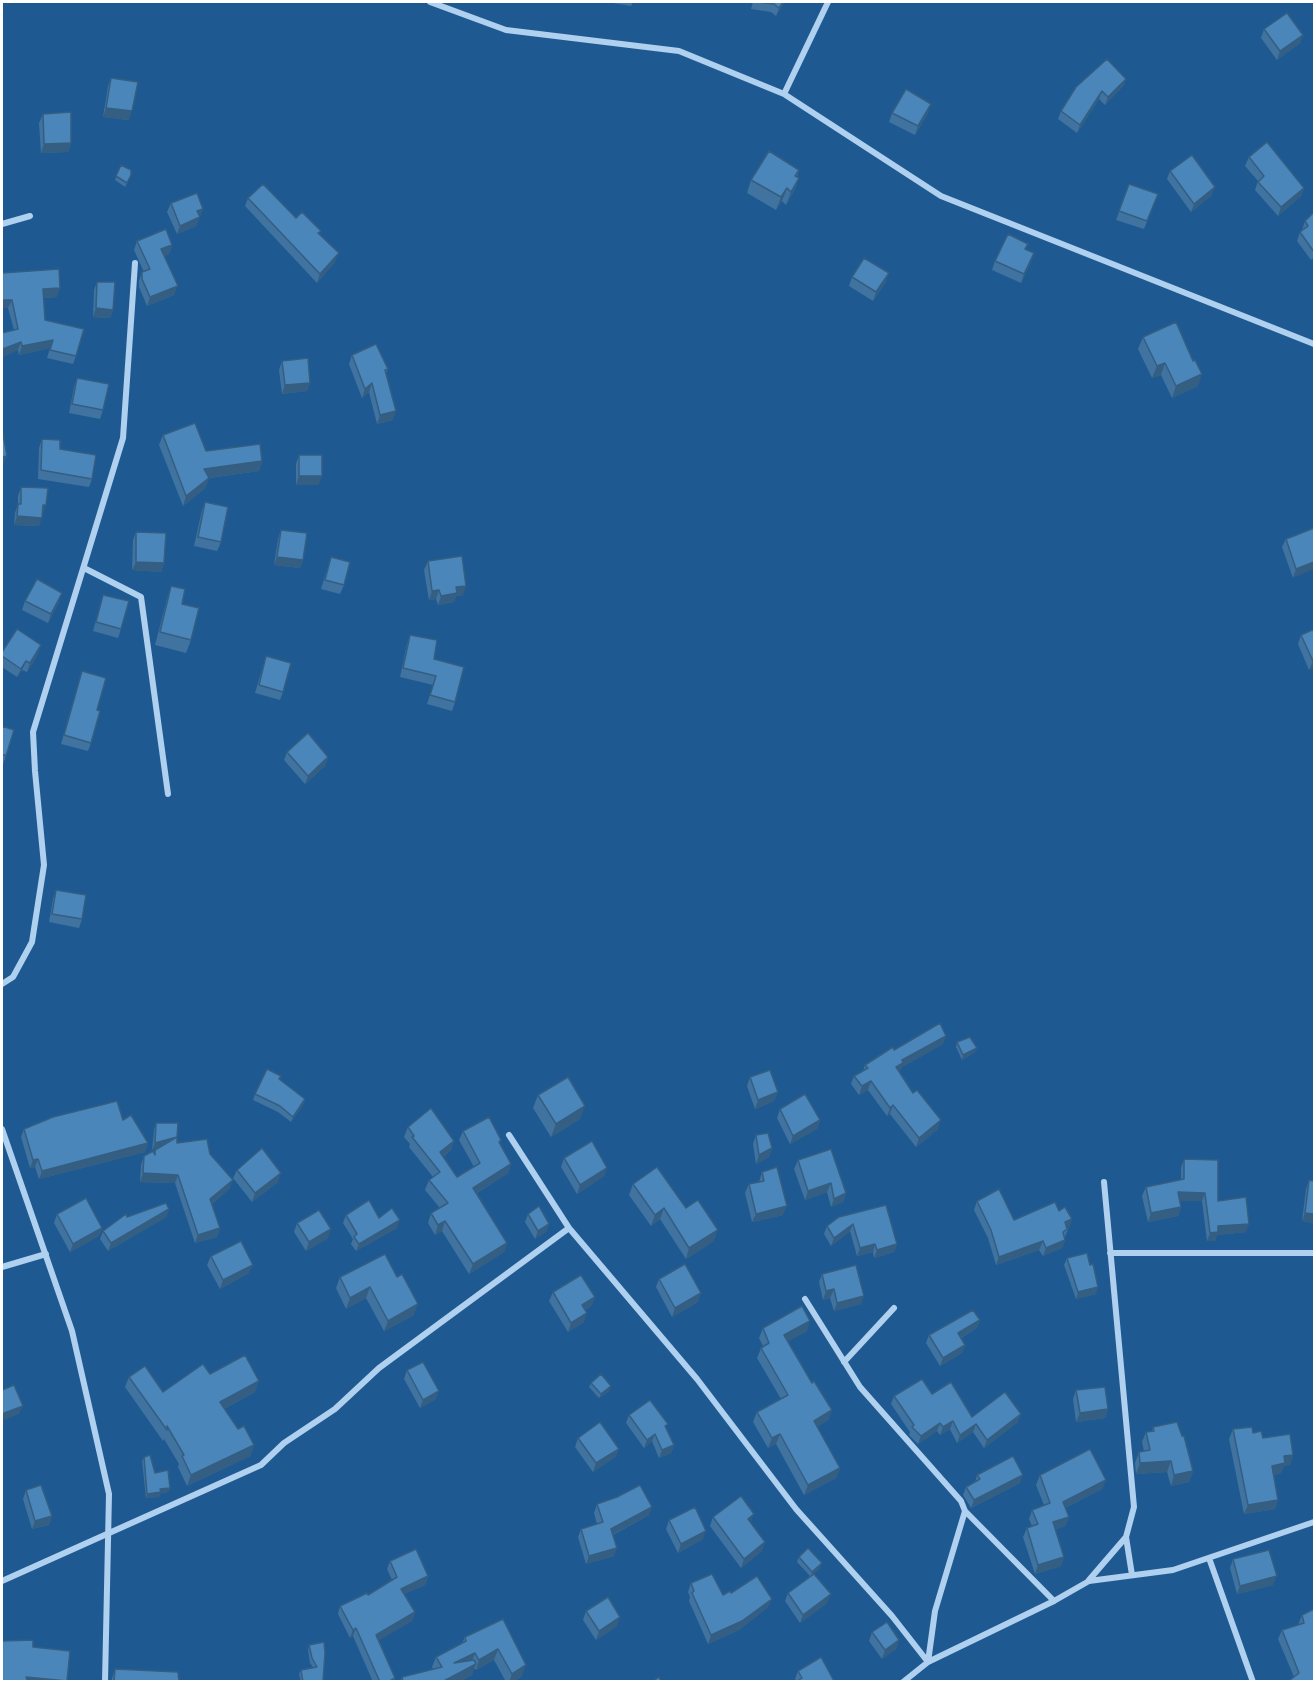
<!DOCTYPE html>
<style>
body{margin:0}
#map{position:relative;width:1316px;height:1683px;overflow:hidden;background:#1e5a91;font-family:"Source Sans 3",sans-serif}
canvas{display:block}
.frame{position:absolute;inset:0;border:3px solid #fff;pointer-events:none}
</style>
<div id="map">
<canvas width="1316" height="1683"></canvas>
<div class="frame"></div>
</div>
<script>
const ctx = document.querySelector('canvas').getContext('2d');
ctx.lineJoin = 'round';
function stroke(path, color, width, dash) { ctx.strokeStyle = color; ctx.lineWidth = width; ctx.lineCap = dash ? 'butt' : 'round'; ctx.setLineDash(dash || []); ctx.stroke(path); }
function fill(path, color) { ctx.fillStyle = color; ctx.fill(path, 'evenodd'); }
stroke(new Path2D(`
 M430,2L506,30L679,51L784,94L941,196L1314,344
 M784,94L828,2
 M2,224L30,216
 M84,568L141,597L168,794
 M2,984L13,977L32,942L44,865L35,771L33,732L123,438L135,263
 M2,1129L72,1331L109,1494L105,1682
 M509,1135L569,1228L697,1379L796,1509L892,1616L928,1662
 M1110,1253H1314
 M2,1267L46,1254
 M805,1299L860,1387L961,1501L965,1511L935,1611L928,1662
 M844,1362L894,1308
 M965,1511L1054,1601
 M1126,1537L1132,1575
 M1209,1558L1253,1682
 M1089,1580L1126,1537L1134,1507L1104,1182
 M2,1581L261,1465L284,1443L335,1409L379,1368L569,1228
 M903,1682L928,1662L1054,1601L1089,1581L1173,1570L1314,1522`), '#afd0ee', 6);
fill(new Path2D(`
 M607,2H633L631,6Z
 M753,2H784L776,16L771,12L751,9Z
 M1264,29L1303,35L1300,43L1277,60L1261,38Z
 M111,78L129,120L103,117L108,86Z
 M1126,79L1123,86L1105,105L1099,99L1077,133L1058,119L1061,111Z
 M892,113H928L915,135L889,122Z
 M43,114L71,143L68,152L41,153L39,123Z
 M1249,157L1304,188L1301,196L1278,216L1255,190L1258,181L1245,166Z
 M121,165L131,175L125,187L115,180Z
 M799,170L797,177L799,178L794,191L786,205L782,201L776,210L747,193L751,180Z
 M1170,171L1212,195L1191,212L1167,179Z
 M1129,184L1158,194L1144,229L1116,220Z
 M248,198L320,234L335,262L317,283L245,206Z
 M171,203L203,209L196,226L177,234L167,212Z
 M1314,212V258L1311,260L1297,241L1300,232L1302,230L1305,221Z
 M137,241L172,245L169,254L164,256L174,295L147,306L139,287V281L142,272H144L134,250Z
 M1026,249L1031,262L1021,283L992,270L995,261Z
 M2,273L57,297L44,298L45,320L76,356L73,364L47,358L50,348L19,355L18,350L2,357V333L14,330L8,308H2Z
 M852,277L886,282L873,301L849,286Z
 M97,282L113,310L110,318L93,317L94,290Z
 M1143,337L1198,386L1172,398L1161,375L1152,378L1138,349Z
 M352,355L388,369L386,373L393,420L377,424L369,392L362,398L349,364Z
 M282,361L310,383L307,391L282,394L279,370Z
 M77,378L103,410L100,419L69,413L74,387Z
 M163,435L206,451L262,461L259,471L209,478L205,488L183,506L159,445Z
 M42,439L60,449L92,479L89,487L38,479L39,448Z
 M299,455L322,476L318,485H296V464Z
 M21,487L43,514H42L39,526L14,525L15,513L18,504V496Z
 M205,502L221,542L217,551L194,546L202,510Z
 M1314,528L1293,578L1282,547L1286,539Z
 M281,530L303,560L300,568L274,565L278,539Z
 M136,532L164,563L161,572L132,570L133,540Z
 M331,557L344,585L340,594L321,589Z
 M428,561L463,595L456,596L454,602L438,605L436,599L429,600L424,570Z
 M171,586L191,640L186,653L155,645L167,599Z
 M103,595L121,629L118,638L93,631Z
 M25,601L59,602L48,623L22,610Z
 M1314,629V667L1309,670L1298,644L1301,635Z
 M410,635L434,659L455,702L452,711L427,704L433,685L400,677L407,644Z
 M2,652L38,654L27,672L22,670L17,677L2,667Z
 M266,656L283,692L280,700L255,693Z
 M82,671L97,710L91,743L88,751L61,744Z
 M2,726L6,756L3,764H2Z
 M287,752L328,757L325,766L305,784L284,760Z
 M56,890L82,919L79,928L49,922L53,899Z
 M957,1042L975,1052L962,1060L956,1047Z
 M943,1044L902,1067L899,1072L938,1129L916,1147L890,1114L887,1116L868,1090L859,1095L851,1084L854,1076L863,1071L865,1065L894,1050Z
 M750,1077L778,1092L774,1101L755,1109L747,1086Z
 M279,1079L305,1099L303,1105L291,1122L278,1112L253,1100L255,1094Z
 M538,1095L580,1119L551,1137L533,1108Z
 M780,1109L820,1120L817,1129L790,1144L777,1118Z
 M123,1120L148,1143L145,1152L39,1179L35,1167L30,1168L21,1137L24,1129Z
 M156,1123L177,1143L210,1154L230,1188L212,1204L220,1228L217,1237L195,1243L175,1183L140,1182L141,1165L144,1156L154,1153L155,1150L158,1148L152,1150L154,1130Z
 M408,1127L454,1141L451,1150L443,1157L457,1177L474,1167L459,1140L463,1131L501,1140L500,1144L511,1164L508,1173L477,1193L507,1243L504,1252L469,1274L442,1231L435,1235L428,1223L431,1213L440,1208L425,1190L429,1180L433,1177L409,1147L410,1144L404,1137Z
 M756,1135L772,1148L769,1157L756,1164L753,1144Z
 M564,1158L607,1168L604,1176L577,1194L561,1167Z
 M1184,1159L1218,1201L1246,1232L1217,1235L1215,1241H1207L1202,1201H1180L1181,1207L1178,1216L1148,1222L1142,1196L1146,1187L1181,1180V1168Z
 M798,1160L846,1193L843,1202L831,1207L827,1192L805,1200L794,1169Z
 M237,1170L278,1182L252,1202L233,1178Z
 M762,1172L783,1215L752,1222L745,1193L749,1184L759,1182Z
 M1309,1180L1314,1181V1223L1302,1221L1306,1189Z
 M633,1184L686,1208L714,1241L686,1259L660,1219L651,1226L629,1195Z
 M977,1201L1014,1220L1059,1211L1072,1219L1065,1237V1240L1062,1248L1043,1256L1039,1250L996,1265L988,1238L974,1210Z
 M169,1209L166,1217L108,1251L100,1239L103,1231L127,1217Z
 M57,1214L102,1228L99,1236L70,1252L54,1223Z
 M528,1214L549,1224L546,1232L535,1239L525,1222Z
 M346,1215L379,1218L397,1228L356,1251L351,1244L353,1239L343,1223Z
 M839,1217L897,1244L894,1252L874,1258L873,1252L857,1256L850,1231L831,1246L824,1234L827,1226Z
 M297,1223L328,1238L306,1251L294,1232Z
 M385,1254L414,1315L384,1331L366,1298L346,1309L336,1288L340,1277Z
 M211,1256L249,1273L220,1289L207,1265Z
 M1067,1258L1090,1265L1096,1294L1076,1299L1064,1265Z
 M822,1274L861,1304L834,1311L830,1298L823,1300L819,1282Z
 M659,1279L698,1302L672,1317L656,1287Z
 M553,1292L595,1297L591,1306L585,1310L584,1322L568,1332L549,1301Z
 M980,1320L977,1328L961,1338L965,1345L962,1353L940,1366L926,1343L929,1335Z
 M763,1328L807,1331L788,1341L812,1383L832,1410L828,1420L817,1427L840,1468L836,1478L804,1495L776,1444L768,1448L753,1422L757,1412L781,1399L757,1358L761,1348L763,1346L759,1338Z
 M407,1370L436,1399L420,1408L404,1379Z
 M210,1374L255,1392L224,1409L238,1429L254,1445L250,1456L187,1486L178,1467L179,1464L164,1439L163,1441L125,1387L129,1377L163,1392Z
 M591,1383L609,1391L599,1398L589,1387Z
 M1076,1390L1108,1409L1105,1418L1076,1422L1073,1399Z
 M932,1394L972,1417L1018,1422L984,1448L973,1432L957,1443L950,1429L940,1435L937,1431L918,1444L909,1435L910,1432L891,1404L894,1396Z
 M629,1415L666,1428L674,1445L671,1453L659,1458L652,1441L644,1448L626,1423Z
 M1153,1427L1193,1471L1189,1482L1171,1486L1167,1472L1136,1474L1135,1463L1139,1452L1144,1451L1142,1442L1146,1432L1152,1431Z
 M1233,1429L1253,1433L1293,1455L1290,1465L1284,1466L1281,1473L1274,1475L1278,1500L1275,1509L1244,1514L1229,1439Z
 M578,1438L619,1449L615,1457L593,1472L575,1447Z
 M144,1457L155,1473L170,1488L168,1492L161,1493L159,1497L146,1498L142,1461Z
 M977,1475L1020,1483L971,1508L963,1495L966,1487L975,1482Z
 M1040,1475L1106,1480L1102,1489L1065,1508L1069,1517L1065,1526L1055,1530L1064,1557L1061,1566L1035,1574L1023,1537L1027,1528L1032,1526L1029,1519L1032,1510L1044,1505L1036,1485Z
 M26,1490L52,1516L49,1525L32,1529L23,1499Z
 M597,1504L649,1515L613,1535L614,1556L586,1564L578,1537L581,1529L597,1524L594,1513Z
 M713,1517L762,1551L741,1568L710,1526Z
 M669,1520L703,1539L678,1553L666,1529Z
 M799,1557L820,1568L813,1574L827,1603L800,1623L785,1601L788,1593L810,1576L797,1562Z
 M1233,1559L1273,1585L1237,1594L1230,1568Z
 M390,1561L428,1576L425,1585L404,1594L415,1612L412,1621L379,1640L395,1678L394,1682H373L353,1636L350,1638L338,1614L340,1606L368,1595L392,1580L387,1569Z
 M691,1583L723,1595L768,1607L739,1630L708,1644L689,1601L690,1597L688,1592Z
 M1314,1609V1682H1289L1294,1677L1278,1639L1282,1630L1298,1625L1302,1615Z
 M586,1611L617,1626L596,1640L583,1620Z
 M503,1619L522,1676L513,1682H506L494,1660L476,1670L474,1668L472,1675L459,1682H400L402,1677L433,1669L432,1667L436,1657L462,1643L465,1637Z
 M872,1632L899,1640L896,1649L882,1659L869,1641Z
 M309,1645L323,1682H301L299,1674L301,1670L313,1667L310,1663L308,1650Z
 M115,1669L179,1682H111Z
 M798,1671L834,1682L797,1681L795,1679Z`), '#4073a0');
fill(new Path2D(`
 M783,2H784L776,16L779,8Z
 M1303,35L1300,43L1277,60L1280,51Z
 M1126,79L1123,86L1105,105L1108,97Z
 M1102,91L1099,99L1077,133L1080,125Z
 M931,104L928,113L915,135L918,126Z
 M106,108L132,111L129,120L103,117Z
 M71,143L68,152L41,153L44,144Z
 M799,178L794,191L786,205L791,192Z
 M1215,187L1212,195L1191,212L1194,204Z
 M787,188L782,201L776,210L781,197Z
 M1304,188L1301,196L1278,216L1281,207Z
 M203,209L196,226L177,234L180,226L197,211Z
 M172,245L169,254L158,258L161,249Z
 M339,253L335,262L317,283L320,274Z
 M1034,253L1031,262L1021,283L1024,274Z
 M889,273L886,282L873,301L876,292Z
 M178,286L174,295L147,306L150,297Z
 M60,288L57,297L40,298L43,289Z
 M2,300H12L8,308H2Z
 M96,308L113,310L110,318L93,317Z
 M53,340L50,348L19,355L22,346Z
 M21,342L18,350L2,357L3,349Z
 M1165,363L1161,375L1152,378L1157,366Z
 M1202,374L1198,386L1172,398L1176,386Z
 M310,383L307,391L282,394L285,385Z
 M372,383L369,392L362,398L365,389Z
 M396,411L393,420L377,424L380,415Z
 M7,456L3,465H2V457Z
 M262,461L259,471L200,479L204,469Z
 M299,476H322L318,485H296Z
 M209,478L205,488L183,506L186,496Z
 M43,505H46L43,514H40Z
 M17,516L42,518L39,526L14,525Z
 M277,557L303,560L300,568L274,565Z
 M136,562L164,563L161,572L132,570Z
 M1314,562V569L1293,578L1296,569Z
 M466,586L463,595L456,596L454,602L438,605L441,596L456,587Z
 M439,590L436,599L429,600L432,591Z
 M62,593L59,602L48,623L51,614Z
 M41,645L38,654L27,672L30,663Z
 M1314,660V667L1309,670L1313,661Z
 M26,661L22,670L17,677L21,669Z
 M328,757L325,766L305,784L308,776Z
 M946,1036L943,1044L902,1067L900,1071L893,1076L896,1067L902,1060Z
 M977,1048L975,1052L962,1060L963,1055Z
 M871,1081L868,1090L859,1095L862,1086Z
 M778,1092L774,1101L755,1109L758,1100Z
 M305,1099L303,1105L291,1122L293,1117Z
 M893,1105L890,1114L887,1116L890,1108Z
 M585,1106L580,1119L551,1137L556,1124Z
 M820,1120L817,1129L790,1144L793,1136Z
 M941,1120L938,1129L916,1147L919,1138Z
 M177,1137L174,1144L152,1150L155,1143Z
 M454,1141L451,1150L436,1162L440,1152Z
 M148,1143L145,1152L39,1179L42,1171Z
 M772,1148L769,1157L756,1164L759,1155Z
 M38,1159L35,1167L30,1168L33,1160Z
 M511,1164L508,1173L470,1197L473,1188Z
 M607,1168L604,1176L577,1194L580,1185Z
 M143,1173L178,1175L175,1183L140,1182Z
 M281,1173L278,1182L252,1202L255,1193Z
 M233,1180L230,1188L207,1208L210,1199Z
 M831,1183L827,1192L805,1200L808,1191Z
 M1178,1192L1205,1193L1202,1201H1175Z
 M846,1193L843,1202L831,1207L834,1199Z
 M787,1206L783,1215L752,1222L756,1214Z
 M1181,1207L1178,1216L1148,1222L1151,1213Z
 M664,1208L660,1219L651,1226L655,1215Z
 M169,1209L166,1217L108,1251L111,1243Z
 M1305,1213L1314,1214V1223L1302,1221Z
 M1072,1219L1069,1228L1062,1231L1065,1222Z
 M400,1220L397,1228L356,1251L359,1244Z
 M445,1221L442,1231L435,1235L438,1225Z
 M549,1224L546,1232L535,1239L538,1231Z
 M853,1224L850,1231L831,1246L834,1238Z
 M1249,1224L1246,1232L1217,1235L1215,1241H1207L1210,1233L1218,1226Z
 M102,1228L99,1236L70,1252L73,1244Z
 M220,1228L217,1237L195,1243L198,1235Z
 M331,1229L328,1238L306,1251L309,1242Z
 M718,1230L714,1241L686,1259L689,1248Z
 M1065,1240L1062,1248L1043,1256L1046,1248Z
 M1043,1241L1039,1250L996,1265L999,1257Z
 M507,1243L504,1252L469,1274L473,1264Z
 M875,1244L873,1252L857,1256L860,1248Z
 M897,1244L894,1252L874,1258L877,1250Z
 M253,1265L249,1273L220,1289L223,1280Z
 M370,1287L366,1298L346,1309L350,1298Z
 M1098,1287L1096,1294L1076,1299L1078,1292Z
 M834,1289L830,1298L823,1300L826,1291Z
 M701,1293L698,1302L672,1317L675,1308Z
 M864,1296L861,1304L834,1311L837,1303Z
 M595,1297L591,1306L579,1313L582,1305Z
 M418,1304L414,1315L384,1331L388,1321Z
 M587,1313L584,1322L568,1332L571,1323Z
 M980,1320L977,1328L955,1341L958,1333Z
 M810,1321L807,1331L781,1345L784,1335Z
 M965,1345L962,1353L940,1366L943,1358Z
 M259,1381L255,1392L216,1413L220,1402Z
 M611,1386L609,1391L599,1398L601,1394Z
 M439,1391L436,1399L420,1408L423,1400Z
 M23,1406L19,1414L2,1421V1414Z
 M1108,1409L1105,1418L1076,1422L1080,1413Z
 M832,1410L828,1420L811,1431L814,1421Z
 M1021,1414L1018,1422L984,1448L987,1440Z
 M953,1421L950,1429L940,1435L943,1427Z
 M940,1423L937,1431L918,1444L921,1436Z
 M976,1424L973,1432L957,1443L960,1435Z
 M655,1434L652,1441L644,1448L647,1440Z
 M780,1434L776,1444L768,1448L772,1438Z
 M254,1445L250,1456L187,1486L191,1475Z
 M674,1445L671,1453L659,1458L662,1450Z
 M619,1449L615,1457L593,1472L596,1463Z
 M1293,1455L1290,1465L1284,1466L1281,1473L1268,1476L1272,1466L1284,1456Z
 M1171,1461L1167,1472L1136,1474L1140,1463Z
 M840,1468L836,1478L804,1495L808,1485Z
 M1193,1471L1189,1482L1171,1486L1174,1475Z
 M1023,1475L1020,1483L971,1508L974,1500Z
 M1106,1480L1102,1489L1059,1511L1063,1502Z
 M170,1488L168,1492L161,1493L159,1497L146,1498L147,1494L160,1489Z
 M1278,1500L1275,1509L1244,1514L1248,1505Z
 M652,1507L649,1515L608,1537L611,1529Z
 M754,1514L750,1523L748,1519Z
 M52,1516L49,1525L32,1529L35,1521Z
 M1069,1517L1065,1526L1050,1532L1053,1522Z
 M706,1531L703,1539L678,1553L681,1544Z
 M765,1542L762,1551L741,1568L744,1559Z
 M617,1548L614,1556L586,1564L589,1556Z
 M1064,1557L1061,1566L1035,1574L1038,1565Z
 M822,1563L820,1568L811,1577L812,1572Z
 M428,1576L425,1585L398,1597L401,1589Z
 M1277,1576L1273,1585L1237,1594L1240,1586Z
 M831,1594L827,1603L800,1623L803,1615Z
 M772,1599L768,1607L739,1630L708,1644L711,1635Z
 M415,1612L412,1621L373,1644L376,1635Z
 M620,1617L617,1626L596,1640L599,1631Z
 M356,1628L353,1636L350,1638L353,1630Z
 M899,1640L896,1649L882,1659L885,1650Z
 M498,1649L494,1660L476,1670L479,1660Z
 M475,1653L471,1663H454Z
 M476,1664L472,1675L459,1682H442Z
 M526,1665L522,1676L513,1682H509L512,1674Z
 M26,1677L67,1681V1682H24Z`), '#345e82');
const building = new Path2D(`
 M758,2H783L779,8L774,4Z
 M1287,13L1303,35L1280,51L1264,29Z
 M1107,59L1126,79L1108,97L1102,91L1080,125L1061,111L1076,87Z
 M111,78L138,82L132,111L106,108Z
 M906,89L931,104L918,126L892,113Z
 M71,112V143L44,144L43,114Z
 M1267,142L1304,188L1281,207L1258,182L1264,176L1249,157Z
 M769,151L799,170L795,176L799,178L791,192L787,188L781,197L751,180Z
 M1192,155L1215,187L1194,204L1170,171Z
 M121,165L131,170V175L127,183L116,176Z
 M263,184L296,218L302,212L321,231L318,233L339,253L320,274L248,198Z
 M1129,184L1158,194L1147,221L1119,211Z
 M197,193L203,209L197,211L200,217L180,226L171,203Z
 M1314,212V252L1300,232L1308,226L1305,221Z
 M166,229L172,245L161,249L178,286L150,297L142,279V272L150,269L137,241Z
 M1008,234L1028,244L1025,249L1034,253L1024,274L995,261Z
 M864,258L889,273L876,292L852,277Z
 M59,269L60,288L43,289L45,320L84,329L76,356L50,350L53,340L22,346L21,342L3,349L2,345V333L18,329L12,300H2V273Z
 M97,282H115L113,310L96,308Z
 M1176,322L1193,361L1195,360L1202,374L1176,386L1165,363L1157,366L1143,337Z
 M376,344L388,369L385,370L396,411L380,415L372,383L365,389L352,355Z
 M308,358L310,383L285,385L282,361Z
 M77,378L109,384L103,410L72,404Z
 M195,423L206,451L260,444L262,461L204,469L209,478L186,496L163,435Z
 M2,429L7,456L2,457Z
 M42,439L60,440V449L96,455L92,479L41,470Z
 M299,455H322V476H299Z
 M21,487L48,488L46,505H43L42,518L17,516L18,504H21Z
 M205,502L228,507L221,542L198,537Z
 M1314,528V562L1296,569L1286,539Z
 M281,530L307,533L303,560L277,557Z
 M136,532L166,533L164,563L136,562Z
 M462,556L466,586L456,587L457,593L441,596L439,590L432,591L428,561Z
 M331,557L350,562L344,585L325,580Z
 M37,579L62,593L51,614L25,601Z
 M171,586L185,589L182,604L199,608L191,640L160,632Z
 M103,595L129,601L121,629L96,622Z
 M17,629L41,645L30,663L26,661L21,669L2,656V652Z
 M1314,629V660L1313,661L1301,635Z
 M410,635L437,640L434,659L464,667L455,702L430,695L436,676L403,668Z
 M266,656L291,663L283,692L259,685Z
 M82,671L106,678L97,710L100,711L91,743L64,735Z
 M2,726L14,730L6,756L2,754Z
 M308,733L328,757L308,776L287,752Z
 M56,890L86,895L82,919L52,914Z
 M940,1023L946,1036L902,1060L903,1063L896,1067L913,1093L917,1090L941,1120L919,1138L893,1105L890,1108L871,1081L862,1086L854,1076L868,1068L865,1065L893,1047L894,1050Z
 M970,1037L977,1048L963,1055L957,1042Z
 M267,1069L281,1076L279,1079L305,1099L293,1117L280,1106L255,1094Z
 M770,1070L778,1092L758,1100L750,1077Z
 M568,1077L585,1106L556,1124L538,1095Z
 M805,1094L820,1120L793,1136L780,1109Z
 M117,1101L123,1120L131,1115L148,1143L42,1171L38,1159L33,1160L24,1129L53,1117Z
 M431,1108L454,1141L440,1152L457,1177L480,1163L463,1131L489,1117L501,1140L499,1142L511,1164L473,1188L507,1243L473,1264L445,1221L438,1225L431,1213L448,1203L429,1180L440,1172L412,1137L414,1136L408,1127Z
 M156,1123H178L177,1137L155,1143Z
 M768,1133L772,1148L759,1155L756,1135Z
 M177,1137V1143L207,1139L210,1154L233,1180L210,1199L220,1228L198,1235L178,1175L143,1173L144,1156L153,1151L155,1155V1150Z
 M592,1141L607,1168L580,1185L564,1158Z
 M262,1148L281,1173L255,1193L237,1170Z
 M831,1149L846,1193L834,1199L831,1183L808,1191L798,1160Z
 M1184,1159L1218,1160V1201L1246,1197L1249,1224L1218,1226V1232L1210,1233L1205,1193L1178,1192L1181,1207L1151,1213L1146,1187L1184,1179Z
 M657,1167L686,1208L698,1200L718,1230L689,1248L664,1208L655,1215L633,1184Z
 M777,1167L787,1206L756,1214L749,1184L764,1181L762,1172Z
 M1309,1180L1314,1181V1214L1305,1213Z
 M999,1189L1014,1220L1055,1202L1059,1211L1065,1207L1072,1219L1065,1222L1067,1229L1063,1232L1065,1240L1046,1248L1043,1241L999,1257L991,1230L977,1201Z
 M86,1198L102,1228L73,1244L57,1214Z
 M369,1200L379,1218L392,1208L400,1220L359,1244L354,1237L357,1234L346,1215Z
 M166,1203L169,1209L111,1243L103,1231L126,1214L127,1217Z
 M886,1205L897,1244L877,1250L875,1244L860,1248L853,1224L834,1238L827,1226L839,1217Z
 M539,1206L549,1224L538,1231L528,1214Z
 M319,1210L331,1229L309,1242L297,1223Z
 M241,1241L253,1265L223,1280L211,1256Z
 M1087,1253L1090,1265L1093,1264L1098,1287L1078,1292L1067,1258Z
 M385,1254L397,1277L402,1274L418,1304L388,1321L370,1287L350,1298L340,1277Z
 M685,1264L701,1293L675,1308L659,1279Z
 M856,1265L864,1296L837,1303L834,1289L826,1291L822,1274Z
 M581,1275L595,1297L582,1305L587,1313L571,1323L553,1292Z
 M802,1306L810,1321L784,1335L812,1383L814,1381L832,1410L814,1421L840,1468L808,1485L780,1434L772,1438L757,1412L788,1395L761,1348L769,1343L763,1328Z
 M973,1310L980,1320L958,1333L965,1345L943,1358L929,1335Z
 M245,1355L259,1381L220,1402L238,1429L244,1426L254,1445L191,1475L182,1456L184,1455L167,1426V1430L129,1377L145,1366L163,1392L203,1364L210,1374Z
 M423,1362L439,1391L423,1400L407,1370Z
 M601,1374L611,1386L601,1394L591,1383Z
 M922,1379L932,1394L951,1382L972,1417L1005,1392L1021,1414L987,1440L976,1424L960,1435L953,1421L943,1427L940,1423L921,1436L912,1427L914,1425L894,1396Z
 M14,1385L23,1406L2,1414V1390Z
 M1105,1387L1108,1409L1080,1413L1076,1390Z
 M650,1400L668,1424L665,1426L674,1445L662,1450L655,1434L647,1440L629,1415Z
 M600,1422L619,1449L596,1463L578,1438Z
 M1177,1422L1182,1436H1184L1193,1471L1174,1475L1171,1461L1140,1463L1139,1452L1150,1450L1146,1432L1154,1431L1153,1427Z
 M1252,1427L1253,1433L1261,1431L1263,1438L1290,1434L1293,1455L1284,1456L1285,1463L1272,1466L1278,1500L1248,1505L1233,1429Z
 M1090,1449L1106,1480L1063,1502L1069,1517L1053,1522L1064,1557L1038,1565L1027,1528L1038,1524L1032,1510L1050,1503L1040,1475Z
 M150,1455L155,1473L168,1470L170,1488L160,1489L161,1492L147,1494L144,1457Z
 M1013,1456L1023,1475L974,1500L966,1487L980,1479L977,1475Z
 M41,1485L52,1516L35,1521L26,1490Z
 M640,1485L652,1507L611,1529L617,1548L589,1556L581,1529L603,1522L597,1504L617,1497Z
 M741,1496L754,1514L748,1519L765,1542L744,1559L713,1517Z
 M695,1507L706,1531L681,1544L669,1520Z
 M808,1548L822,1563L812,1572L799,1557Z
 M416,1549L428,1576L401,1589L415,1612L376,1635L395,1678L388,1682H380L356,1628L353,1630L340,1606L367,1593L368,1595L397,1577L390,1561Z
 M1269,1550L1277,1576L1240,1586L1233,1559Z
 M712,1574L723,1595L730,1591L731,1593L757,1576L772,1599L742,1621L711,1635L692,1593L694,1591L691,1583Z
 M814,1574L831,1594L803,1615L788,1593Z
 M608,1597L620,1617L599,1631L586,1611Z
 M1314,1609V1682H1290V1680L1299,1673L1282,1630L1304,1623L1302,1615Z
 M503,1619L526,1665L512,1674L498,1649L479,1660L475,1653L454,1663L474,1660L476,1664L442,1682H403L402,1677L442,1667L436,1657L466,1641L465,1637Z
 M887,1622L899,1640L885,1650L872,1632Z
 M33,1640V1647L70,1651L67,1681L26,1677L28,1682H2V1641Z
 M324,1642L325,1653L323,1681L303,1682L301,1670L317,1667L312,1658L309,1645Z
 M821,1657L834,1681L796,1682L802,1678L798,1671Z
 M115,1669L178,1672L179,1682H114Z
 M659,1677L661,1682H652Z`);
fill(building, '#4b86ba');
stroke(building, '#345e82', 1.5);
</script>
